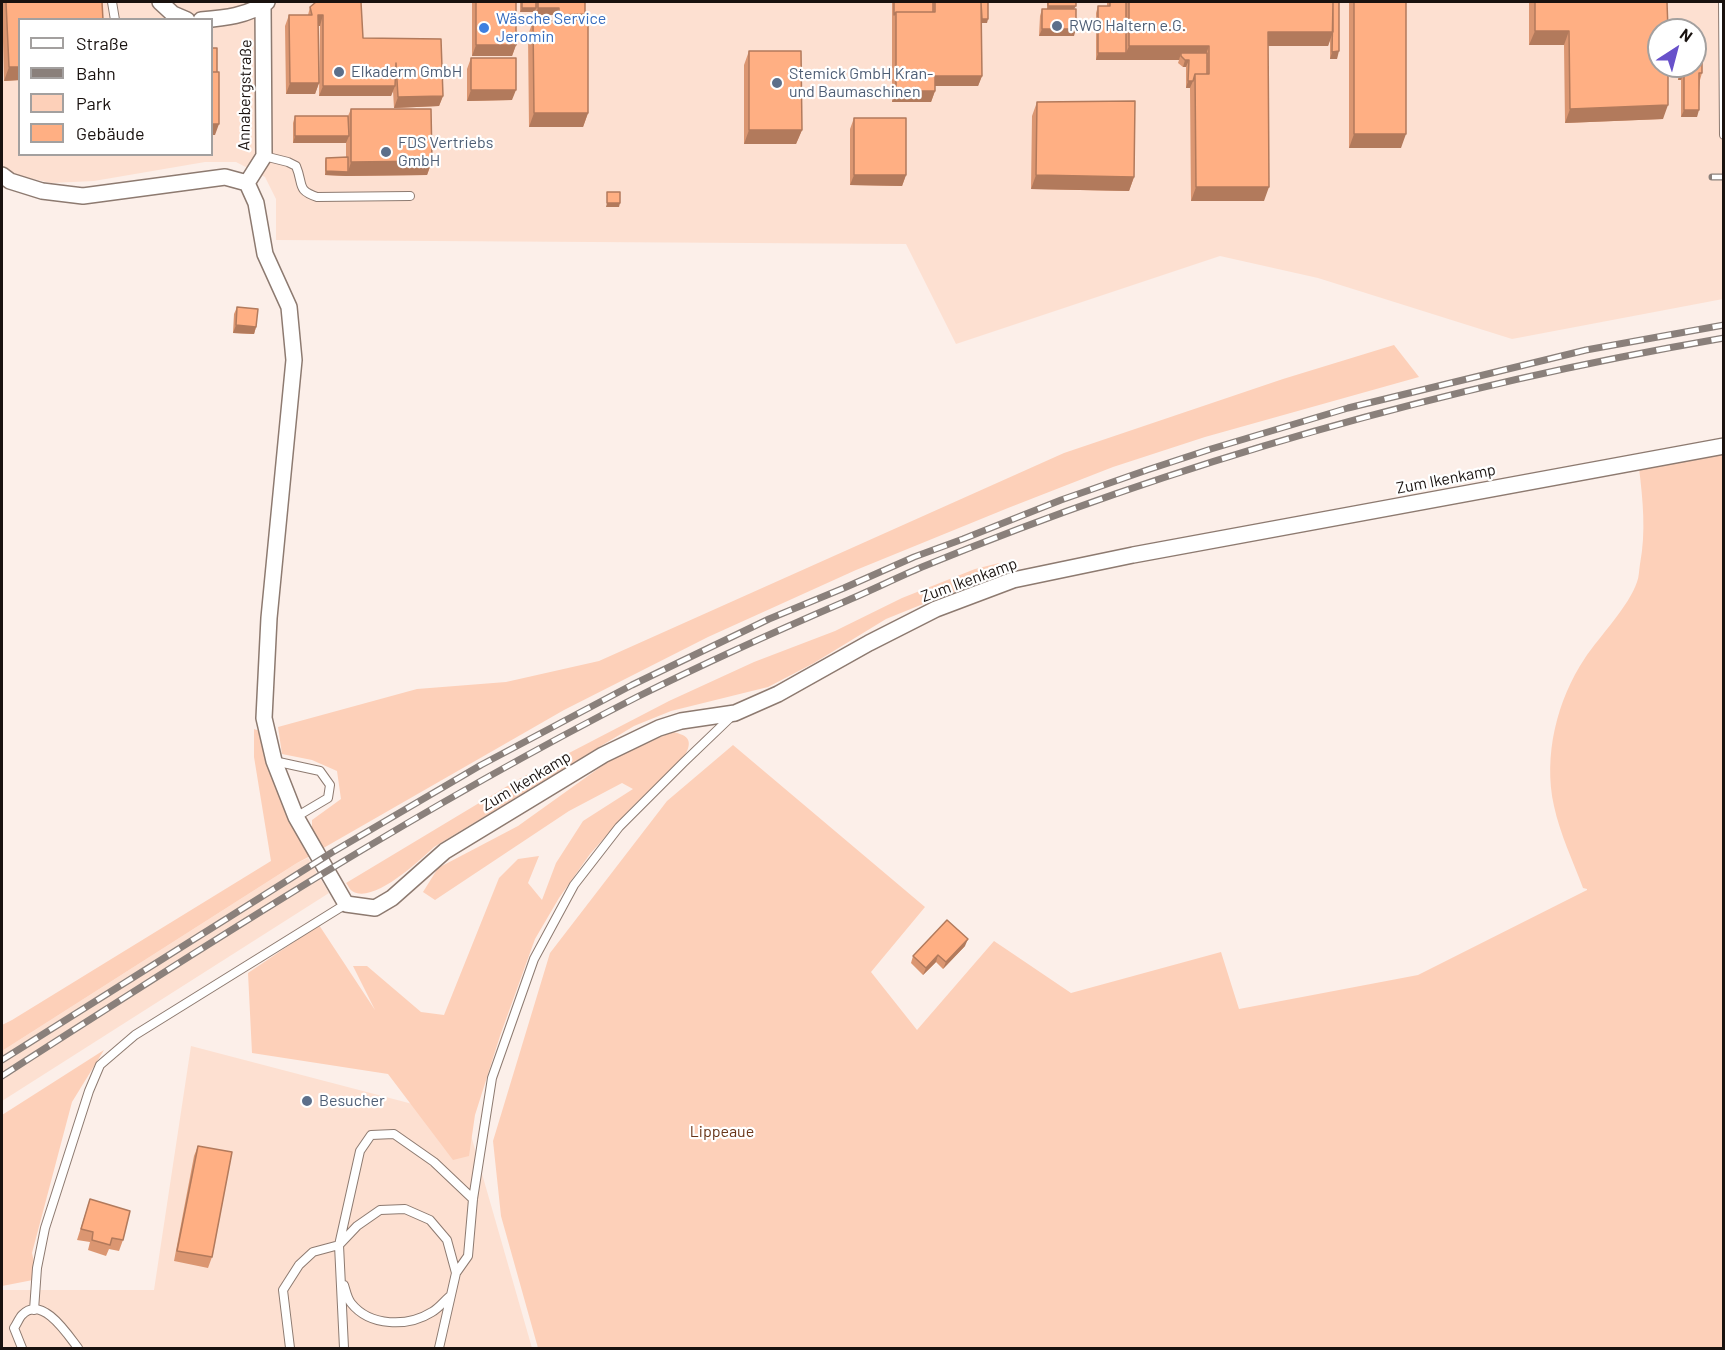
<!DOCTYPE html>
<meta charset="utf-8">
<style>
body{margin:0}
#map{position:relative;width:1725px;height:1350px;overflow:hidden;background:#fcefe9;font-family:Barlow,sans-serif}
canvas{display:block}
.frame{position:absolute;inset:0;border:3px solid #19120f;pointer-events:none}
.legend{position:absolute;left:18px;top:18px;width:195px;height:138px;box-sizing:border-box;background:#fff;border:2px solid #a3a09f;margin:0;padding:8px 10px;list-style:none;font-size:18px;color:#19120f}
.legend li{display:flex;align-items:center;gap:12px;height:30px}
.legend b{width:30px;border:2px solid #a3a09f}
.north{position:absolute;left:1647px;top:18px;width:60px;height:60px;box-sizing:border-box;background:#fff;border:2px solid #a3a09f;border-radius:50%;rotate:36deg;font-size:16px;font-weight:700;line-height:24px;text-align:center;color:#19120f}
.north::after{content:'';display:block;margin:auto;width:21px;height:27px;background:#6851ca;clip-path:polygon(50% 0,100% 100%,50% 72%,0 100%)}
</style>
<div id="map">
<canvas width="1725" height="1350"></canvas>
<div class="frame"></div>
<ul class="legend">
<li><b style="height:8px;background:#fff"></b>Straße</li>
<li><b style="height:8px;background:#8a807b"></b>Bahn</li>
<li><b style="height:16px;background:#fdd0b9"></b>Park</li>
<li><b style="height:16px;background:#ffaf83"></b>Gebäude</li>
</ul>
<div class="north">N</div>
</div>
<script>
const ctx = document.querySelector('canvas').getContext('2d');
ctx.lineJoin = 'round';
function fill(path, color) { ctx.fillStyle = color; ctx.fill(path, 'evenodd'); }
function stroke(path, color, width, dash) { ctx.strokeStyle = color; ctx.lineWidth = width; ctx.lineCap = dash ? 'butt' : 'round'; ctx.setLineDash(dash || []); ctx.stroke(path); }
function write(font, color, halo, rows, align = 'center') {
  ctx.font = font + ' Barlow,sans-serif'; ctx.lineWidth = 4.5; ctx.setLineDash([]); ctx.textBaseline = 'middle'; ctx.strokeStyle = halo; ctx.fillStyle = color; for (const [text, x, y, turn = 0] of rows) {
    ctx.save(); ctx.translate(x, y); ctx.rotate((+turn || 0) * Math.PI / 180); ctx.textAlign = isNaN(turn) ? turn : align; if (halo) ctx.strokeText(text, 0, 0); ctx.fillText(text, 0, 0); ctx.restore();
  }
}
fill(new Path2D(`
 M2,2H1723V299L1512,339L1318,278L1220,256L956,344L906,244L276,240V199L265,177L236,162H205L94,181L51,183L12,174L2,166ZM20,20H212V154H20ZM1659,30H1695V66H1659Z
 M308,858L329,893L2,1101V1051L297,863Z
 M191,1046L466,1118L532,1348H2V1290H154Z`), '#fde0d1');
fill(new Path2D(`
 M1394,345L1419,377L1205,437L1113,467L1008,508L856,570L708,637L564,710L320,850L312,829V820L341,799L337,771L312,760L282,754L278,727L417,689L506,682L599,661L1064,453L1283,379Z
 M1723,455V1348H538L501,1216L493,1141L550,953L667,801L733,745L925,907L871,972L917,1030L994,941L1071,993L1221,952L1239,1009L1418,975L1587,890V889L1583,888C1573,861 1560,834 1554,806C1543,756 1557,700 1585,658C1600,636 1629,606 1637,582C1639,577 1639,570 1640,564C1646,532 1643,501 1639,468Z
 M999,563L1005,573L938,598L886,619L814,663L768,687L671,711L634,726L434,847C420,860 373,905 352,891C349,889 348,885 346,883L519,779L669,701L754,662L835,631L902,598L975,569Z
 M254,729L260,731L270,773L285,810L314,854L297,863L2,1051V1025L12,1020L271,861L254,757Z
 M672,732C690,735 693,742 684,757L631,808L590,854L559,898L535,939L500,1036L475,1115L469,1156L453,1160L388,1074L252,1053L248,973L319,925L375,1010L353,966H367L421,1012L444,1015L499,878L518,859L539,856L528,883L542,900L556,863L583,821L633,789L622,783L569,811L435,900L423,892L438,868L518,826L613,758Z
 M104,1050L72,1102L32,1253L38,1279L2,1286V1115Z`), '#fdd0b9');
const lane = new Path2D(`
 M112,2L115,20
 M1723,2L1724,135
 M264,156L288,162L296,166C304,185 296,190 317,197L410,196
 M274,761L320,771L330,785L328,798L296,817
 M456,1273L468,1256L473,1199L492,1078L534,959L574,885L619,827L684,762L732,716
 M344,1285C346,1291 347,1298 351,1303C370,1327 408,1327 432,1312C439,1308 444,1301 450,1296
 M34,1310L37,1268L45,1228L89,1091L100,1065L135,1035L346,904
 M22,1348L14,1328C17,1324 19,1318 22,1315C42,1294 68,1335 78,1348
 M290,1348L283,1290L299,1265L313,1252L339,1245L360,1151L371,1135L394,1134L434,1162L473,1199
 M344,1348L339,1245L357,1226L380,1210L405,1209L430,1220L447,1240L456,1273L439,1348`);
const street = new Path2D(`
 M160,2L173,14L187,20
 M201,20C225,18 247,16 267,2
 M2,175L10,181L42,191L83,196L225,177L247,183L256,203L265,254L289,307L294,360L269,618L264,718L274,761L296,817L346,904L375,908L392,898L445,851L603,755L659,728L681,721L735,713L778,694L869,643L936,609L1013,580L1133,555L1724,446
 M247,183L264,156L263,4`);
stroke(lane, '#8d7a70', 10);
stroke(street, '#8d7a70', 18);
stroke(lane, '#fff', 8);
stroke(street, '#fff', 15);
const rail = new Path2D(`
 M1712,177H1724
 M2,1060L331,853L481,765L632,685L769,619L844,588L914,557L963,539L1061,500L1147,470L1211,449L1348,408L1586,350L1724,325
 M2,1076C209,943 417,809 637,697C705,663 774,632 844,602C870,591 896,578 922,567C1178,462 1451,385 1724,338`);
stroke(rail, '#8a807b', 7);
stroke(rail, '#fff', 4.5, [14]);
fill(new Path2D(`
 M2,2H102L20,20V80L4,81Z
 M472,2H516V45L512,56H472Z
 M520,2H585L583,20L588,113L583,127H529L528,35L533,21H556V15H535V11L520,12Z
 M892,2H988L987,23H982V76L978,86H935V91L931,102H892Z
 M1047,2H1076L1074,9V36H1039L1040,16L1042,9H1047Z
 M1107,2H1339L1337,59H1330V40L1328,46H1268L1264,201H1191L1190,88H1186V67H1183L1178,63L1179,60H1096V13L1098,6H1107Z
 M1349,2H1406L1401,148H1349Z
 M1529,2H1667L1663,119L1565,123L1564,45H1529Z
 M310,7L363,38L443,96L439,106L394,108L393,91L391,96H319L320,26H318L319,83L315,94H286L285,26L289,15H308Z
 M749,51L802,130L796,144H744V65Z
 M471,58L512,100L467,101V69Z
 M1678,66H1695L1702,73L1700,80L1697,117H1681V80H1678Z
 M1037,102L1134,177L1129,191L1031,189L1032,116Z
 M351,109L432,161L427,175L346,176L325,175V161L326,158L346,157V143H293V123L295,116H348Z
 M854,118L906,175L902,186L850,185V129Z
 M237,307L256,327L254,334L233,333L234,314Z
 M965,946L943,969L936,962L923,975L911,963L913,956Z
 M198,1146L212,1257L208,1268L174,1261L194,1156Z
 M90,1199L123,1240L119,1251L109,1249L106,1256L88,1250L90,1242L77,1240Z`), '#db9671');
fill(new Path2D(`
 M1048,6H1076L1074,9H1047Z
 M522,8H536L535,12H520Z
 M538,8H559L556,15H535Z
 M585,14L583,21L556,22L559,15Z
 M318,15H323L320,26H314Z
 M979,19H988L987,23H978Z
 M1042,29H1076L1074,36H1039Z
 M1535,31H1569L1564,45H1529Z
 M1268,32H1333L1328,46H1263Z
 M476,45H516L512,56H472Z
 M1129,46H1209L1204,60L1181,53L1179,60H1096L1098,53H1126Z
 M1339,51L1337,59H1330L1332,52Z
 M1185,60H1189L1186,67H1183Z
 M9,67H20V80L4,81Z
 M1681,73H1684L1681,80H1678Z
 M935,76H982L978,86H931Z
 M1188,81H1193L1190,88H1186Z
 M290,83H319L315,94H286Z
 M323,86H395L391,96H319Z
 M471,90H516L512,100L467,101Z
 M896,91H935L931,102H892Z
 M443,96L439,106L394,108L398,97Z
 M1668,105L1663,119L1565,123L1570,109Z
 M1684,110H1699L1697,117H1681Z
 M534,113H588L583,127H529Z
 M212,124H219L215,135H212Z
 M749,130H802L796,144H744Z
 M1354,134H1406L1401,148H1349Z
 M295,136H349L346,143H293Z
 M432,161L427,175L346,176L325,175L326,171L348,172L351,162Z
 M854,175H906L902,186L850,185Z
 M1036,175L1134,177L1129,191L1031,189Z
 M1196,187H1269L1264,201H1191Z
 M607,203H620L619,207H606Z
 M236,325L256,327L254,334L233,333Z
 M968,939L965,946L943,969L946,962Z
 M938,955L936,962L923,975L926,968Z`), '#b27a5c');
const building = new Path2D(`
 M6,2H102L103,20H20V67H9Z
 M316,2H361L363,38L441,39L443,96L398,97L396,63L395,86H323V15H318L319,83H290L289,15H312L310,7Z
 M476,2H516V45H476Z
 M522,2H536V8H522Z
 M538,2H585V14L559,15V8H538Z
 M894,2H933V12H896L894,15Z
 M935,2H981L982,76H935V91H896V12H935Z
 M981,2H988V19H982Z
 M1048,2H1076V6H1048Z
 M1110,2H1126V53H1098V6H1110Z
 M1129,2H1333V32H1268L1269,187H1196L1195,74H1209V46H1129Z
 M1333,2H1339V51L1332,52Z
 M1354,2H1406V134H1354Z
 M1535,2H1667L1668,30H1659V66H1668V105L1570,109L1569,31H1535Z
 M1042,9H1076V29H1042Z
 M588,20V113H534L533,21Z
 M1695,43H1702V73H1699V110H1684V73H1681V66H1695Z
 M212,48H217V72H212Z
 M749,51H801L802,130H749Z
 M1181,53H1207V74H1195L1193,81H1188L1189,60H1185L1181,56Z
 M471,58H516V90H471Z
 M212,72H219V124H212Z
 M1135,101L1134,177L1036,175L1037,102Z
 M351,109H431L432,161L351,162Z
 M295,116H348L349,136H295Z
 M854,118H906V175H854Z
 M348,157V172L326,171V158Z
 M607,192H620V203H607Z
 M237,307L258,309L256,327L236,325Z
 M947,920L968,939L946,962L938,955L926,968L913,956Z
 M198,1146L232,1152L212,1257L177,1251Z
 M90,1199L130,1211L123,1240L112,1238L110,1245L92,1240L93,1232L81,1229Z`);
fill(building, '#ffaf83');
stroke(building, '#b27a5c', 1.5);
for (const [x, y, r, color] of [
 [1057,26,6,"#5c6f8a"],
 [484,28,6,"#3f7fe0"],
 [339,72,6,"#5c6f8a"],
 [777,83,6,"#5c6f8a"],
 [386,152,6,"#5c6f8a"],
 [307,1101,6,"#5c6f8a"]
]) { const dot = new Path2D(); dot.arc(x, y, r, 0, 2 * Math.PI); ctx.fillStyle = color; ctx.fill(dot); stroke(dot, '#fff', 2); }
write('16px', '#366cbe', '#fff', [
 ["Wäsche Service",496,19],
 ["Jeromin",496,37]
], 'left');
write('16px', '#4e5e75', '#fff', [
 ["RWG Haltern e.G.",1069,26],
 ["Elkaderm GmbH",351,72],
 ["Stemick GmbH Kran-",789,74],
 ["und Baumaschinen",789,92],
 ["FDS Vertriebs",398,143],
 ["GmbH",398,161],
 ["Besucher",319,1101]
], 'left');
write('16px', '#19120f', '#fff', [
 ["Annabergstraße",245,95,-89],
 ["Zum Ikenkamp",1446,479,-11],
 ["Zum Ikenkamp",969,580,-20],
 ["Zum Ikenkamp",526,781,-31]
]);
write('16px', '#693619', '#fff', [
 ["Lippeaue",722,1132]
]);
</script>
